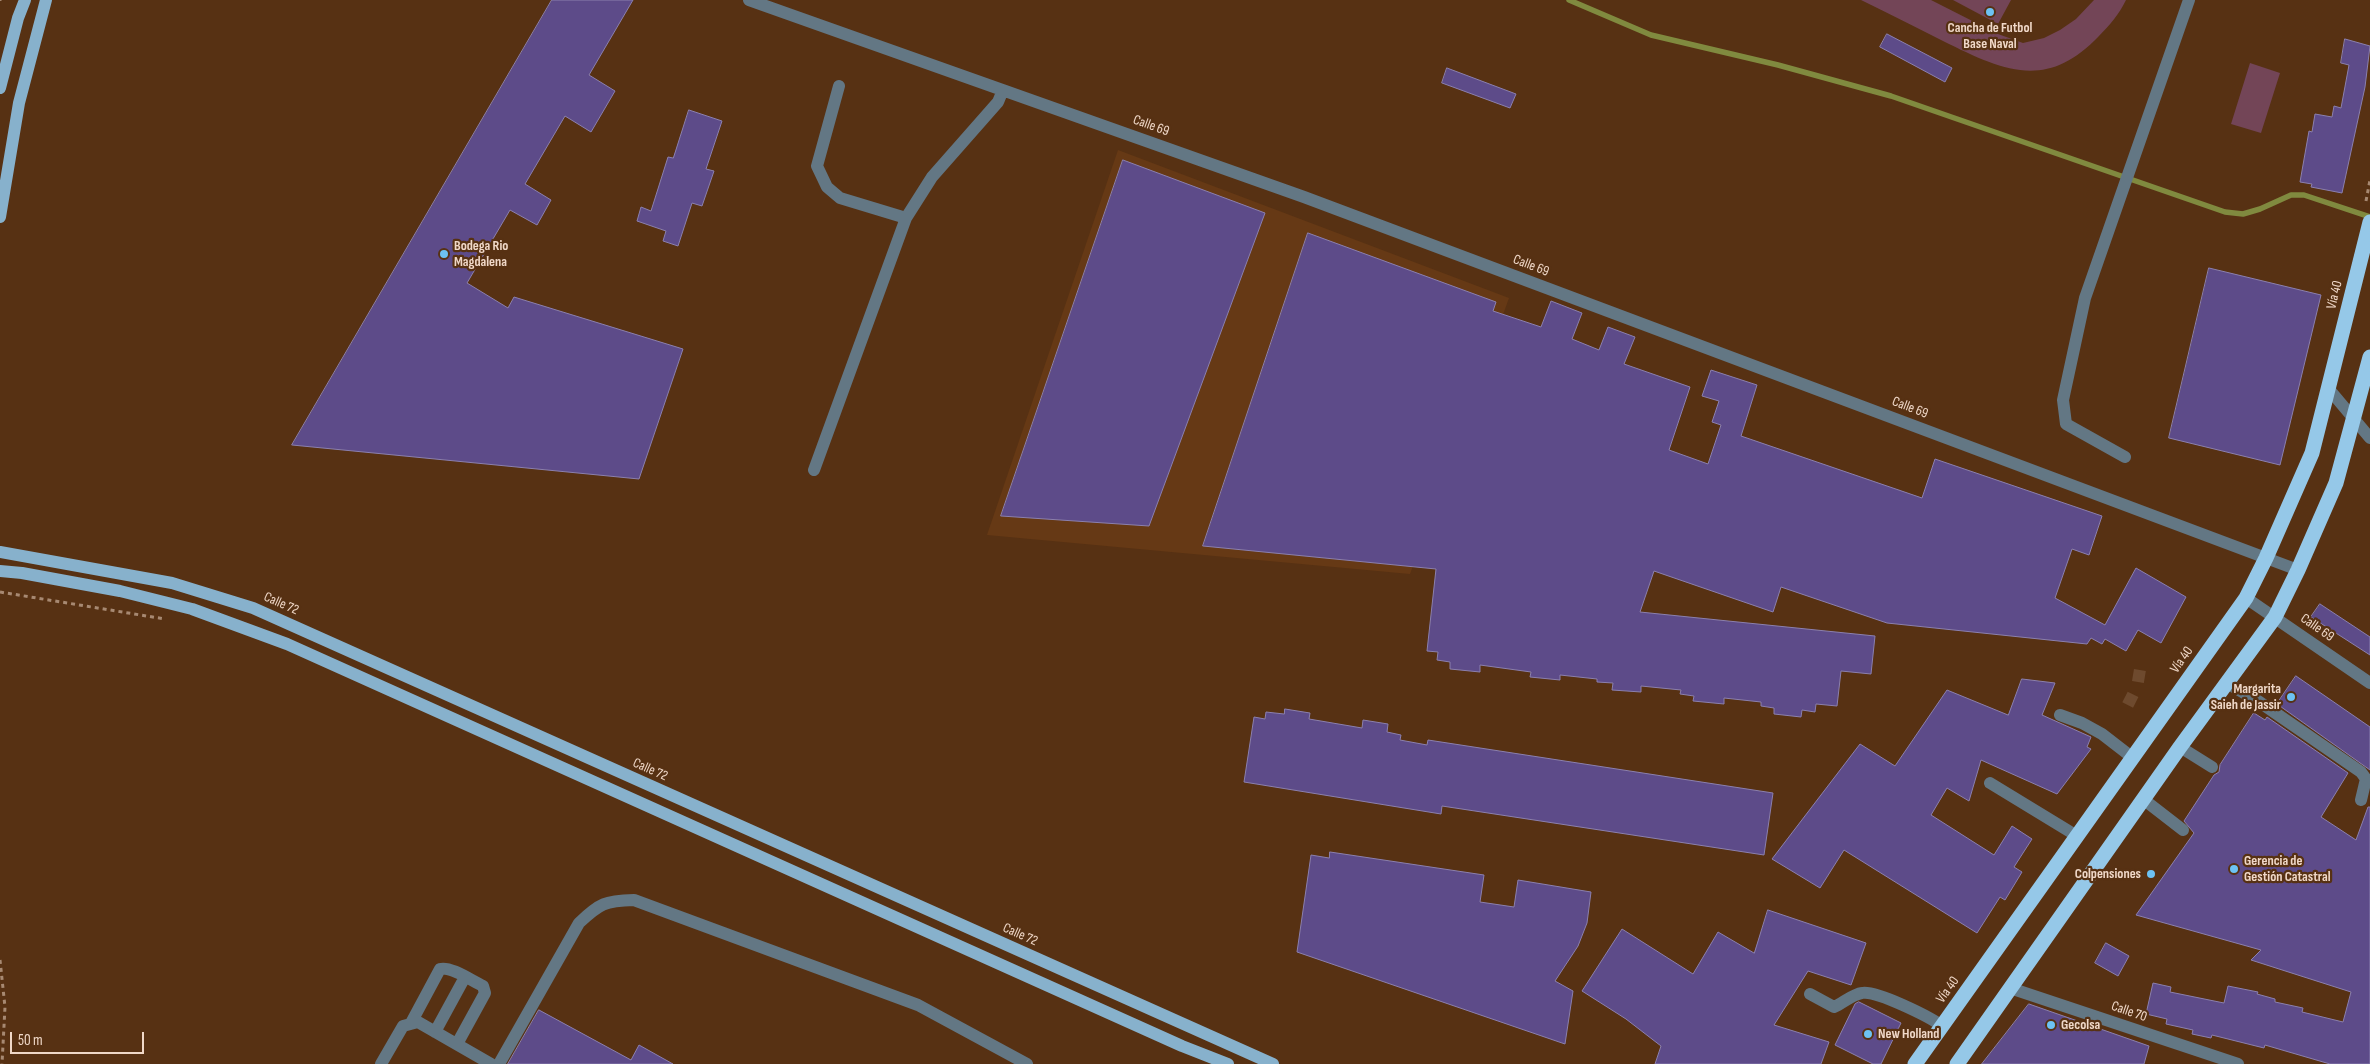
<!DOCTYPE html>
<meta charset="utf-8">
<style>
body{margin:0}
#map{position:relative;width:2370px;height:1064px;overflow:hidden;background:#573113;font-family:"Sofia Sans Condensed",sans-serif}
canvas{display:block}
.scale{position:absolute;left:10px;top:1032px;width:134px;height:22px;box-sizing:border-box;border:2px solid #f0d8c8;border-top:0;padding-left:6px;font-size:15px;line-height:18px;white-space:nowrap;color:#f0d8c8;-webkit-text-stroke:4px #573113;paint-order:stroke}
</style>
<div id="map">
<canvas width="2370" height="1064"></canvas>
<div class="scale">50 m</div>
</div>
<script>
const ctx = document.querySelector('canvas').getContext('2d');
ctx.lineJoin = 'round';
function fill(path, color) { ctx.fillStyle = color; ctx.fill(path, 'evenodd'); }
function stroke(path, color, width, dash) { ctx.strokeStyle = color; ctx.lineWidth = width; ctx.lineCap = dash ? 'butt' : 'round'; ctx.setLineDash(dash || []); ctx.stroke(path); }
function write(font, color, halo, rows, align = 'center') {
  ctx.font = font + ' "Sofia Sans Condensed",sans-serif'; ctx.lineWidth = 4.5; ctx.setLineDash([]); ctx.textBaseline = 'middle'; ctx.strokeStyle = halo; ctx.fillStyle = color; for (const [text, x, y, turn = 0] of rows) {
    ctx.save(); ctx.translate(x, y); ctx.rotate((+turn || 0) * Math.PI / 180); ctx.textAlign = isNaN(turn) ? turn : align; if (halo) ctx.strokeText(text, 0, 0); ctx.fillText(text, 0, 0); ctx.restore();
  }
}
fill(new Path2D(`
 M1118,150L1509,298L1410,574L987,535Z`), '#663915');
fill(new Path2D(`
 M1861,0H1931L1998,34L2023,43L2044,38L2060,30L2076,19L2094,0H2126C2120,13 2109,26 2099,36C2046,92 2002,70 1943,41C1916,27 1889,14 1861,0Z
 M1953,0H2011L1998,24Z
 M2250,63L2280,73L2261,133L2231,124Z`), '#734557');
stroke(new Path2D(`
 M1569,0L1651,35L1778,65L1891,96L2225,212L2243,214L2260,209L2291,195H2304L2370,217`), '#808a3f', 5.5);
const building = new Path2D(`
 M552,0H633L589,75L615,91L591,132L565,116L525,184L551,200L537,225L510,210L467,283L508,308L514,297L683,349L639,479L292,445Z
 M1887,34L1952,68L1945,82L1880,47Z
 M2345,39L2370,46L2365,87L2342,193L2311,187L2312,184L2300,182L2309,131L2312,132L2315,114L2332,117L2334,106L2341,108L2349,65L2341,63Z
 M1447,68L1516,94L1510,108L1442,83Z
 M689,110L722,121L706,169L714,171L702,206L692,203L678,246L663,241L666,231L637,221L641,207L651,211L668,157L673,158Z
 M1123,160L1265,213L1149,526L1001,516Z
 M1308,233L1496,302L1493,311L1541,327L1551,301L1582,313L1572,339L1599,350L1608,327L1635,337L1624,364L1690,387L1669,450L1708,464L1721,425L1712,422L1719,401L1702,396L1711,370L1757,385L1741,436L1922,498L1935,459L2102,516L2089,555L2072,549L2055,598L2105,625L2136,568L2186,597L2161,643L2138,630L2126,651L2105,639L2102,644L2091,638L2087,644L1887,623L1781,587L1773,612L1654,571L1640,612L1875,636L1871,674L1841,671L1837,706L1816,704L1815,712L1802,710L1801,717L1774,714V708L1761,706V702L1724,698V704L1693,701L1694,696L1680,694L1681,690L1641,686V692L1612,690L1613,683L1597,682V679L1560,675V680L1530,677L1531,672L1480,665V672L1450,669V662L1437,660L1438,652L1427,651L1436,569L1203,546Z
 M2209,268L2321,295L2280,465L2169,438Z
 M2320,604L2370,637V655L2311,617Z
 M2296,676L2370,727V770L2277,704Z
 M2022,679L2055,683L2042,715L2091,737L2087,747L2091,749L2057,794L1981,760L1969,801L1947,788L1931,815L1994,855L2012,826L2032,839L2014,867L2022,872L2005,900L2000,897L1977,933L1844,850L1820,888L1772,859L1860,744L1895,766L1947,690L2008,715Z
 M1285,709L1310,713L1309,719L1362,728L1363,720L1388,724L1387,732L1401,735L1400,740L1427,745L1428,740L1773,793L1764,855L1442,806L1441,814L1244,782L1254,717L1265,719L1266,712L1284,714Z
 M2254,713L2265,720L2267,717L2348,773L2321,817L2356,840L2368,807H2370V1064H2330L2265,1045L2264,1048L2212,1035L2211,1038L2192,1034L2193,1030L2166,1024L2167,1019L2146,1014L2153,983L2171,987L2170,992L2224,1003L2228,986L2258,992L2257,994L2275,999V1002L2303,1008L2302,1012L2343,1022L2351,992L2251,960L2261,950L2136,915L2194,833L2184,821L2214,775L2219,772L2220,765Z
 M1330,852L1484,875L1480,902L1514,907L1518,880L1591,892L1587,923L1578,946L1555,981L1573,991L1565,1044L1297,952L1311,855L1329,858Z
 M1768,910L1866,943L1851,985L1808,971L1774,1025L1829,1042L1821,1064H1655L1661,1046L1626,1019L1582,991L1622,929L1693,974L1718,932L1754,953Z
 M2106,943L2129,956L2118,976L2095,963Z
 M1859,1002L1901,1023L1881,1064H1873L1835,1045L1855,1004Z
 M2029,1004L2149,1046L2144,1064H1982Z
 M539,1010L631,1060L639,1045L673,1064H508Z`);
fill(building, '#5d4b89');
stroke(building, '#8b80ae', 1);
stroke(new Path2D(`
 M2133,675L2145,677
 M2125,697L2137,703`), '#6e4a2e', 12, [12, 6]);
stroke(new Path2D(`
 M0,1V0
 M2366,201L2370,180
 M0,592L165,619
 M0,960L5,1007L2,1064`), '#a78972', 3, [4, 4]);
stroke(new Path2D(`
 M749,0L1304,197L2298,570
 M839,86L817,166L827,187L840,198L906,218
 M2328,388L2370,438
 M2125,457L2066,424L2063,400L2085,298L2189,0
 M814,470L906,218L932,177L998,102L1003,90
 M2246,598L2370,683
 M2227,683L2258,701L2361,772L2366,779L2361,800
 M2060,715L2082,723L2102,734L2133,758
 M2180,747L2212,767
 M1990,783L2077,836
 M2143,799L2183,830
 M2010,988L2238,1064
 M1810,994L1834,1007C1843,1003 1853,994 1862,993C1876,990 1930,1017 1942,1026
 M411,1023L440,969C451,966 472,981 483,986L485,993L457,1044
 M435,1032L465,977
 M381,1064L403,1026L418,1022L491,1064
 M499,1064L579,923C600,903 605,901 634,900L918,1005L1027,1064`), '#637784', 12);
stroke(new Path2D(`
 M0,88L18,18L25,0
 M0,217L19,103L46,0
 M0,552L172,583L253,608L1273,1064
 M0,571L22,573L120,591L192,609L287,644L1182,1046L1228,1064`), '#87b1cc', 12);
stroke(new Path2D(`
 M1915,1064L2246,598L2266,558L2312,453L2370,222
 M1957,1064L2180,747L2275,617L2298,570L2336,483L2370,357`), '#95c8e8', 15);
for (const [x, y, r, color] of [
 [1990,12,5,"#6dc2f3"],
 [444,254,5,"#6dc2f3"],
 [2291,697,5,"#6dc2f3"],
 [2234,869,5,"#6dc2f3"],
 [2151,874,5,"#6dc2f3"],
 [2051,1025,5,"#6dc2f3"],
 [1868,1034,5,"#6dc2f3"]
]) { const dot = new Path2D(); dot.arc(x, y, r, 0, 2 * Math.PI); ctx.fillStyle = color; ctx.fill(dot); stroke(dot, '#573113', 2); }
write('bold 14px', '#f0d8c8', '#573113', [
 ["Cancha de Futbol",1990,28,"center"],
 ["Base Naval",1990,44,"center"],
 ["Bodega Rio",454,246],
 ["Magdalena",454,262],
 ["Margarita",2281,689,"right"],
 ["Saieh de Jassir",2281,705,"right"],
 ["Gerencia de",2244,861],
 ["Gestión Catastral",2244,877],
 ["Colpensiones",2141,874,"right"],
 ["Gecolsa",2061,1025],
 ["New Holland",1878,1034]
], 'left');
write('14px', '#f0d8c8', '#573113', [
 ["Calle 69",1151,126,20],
 ["Calle 69",1531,266,21],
 ["Vía 40",2335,295,-76],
 ["Calle 69",1910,408,21],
 ["Calle 72",281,604,24],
 ["Calle 69",2317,628,35],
 ["Vía 40",2182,660,-55],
 ["Calle 72",650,770,24],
 ["Calle 72",1020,935,24],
 ["Vía 40",1948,990,-54],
 ["Calle 70",2129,1012,19]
]);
</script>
